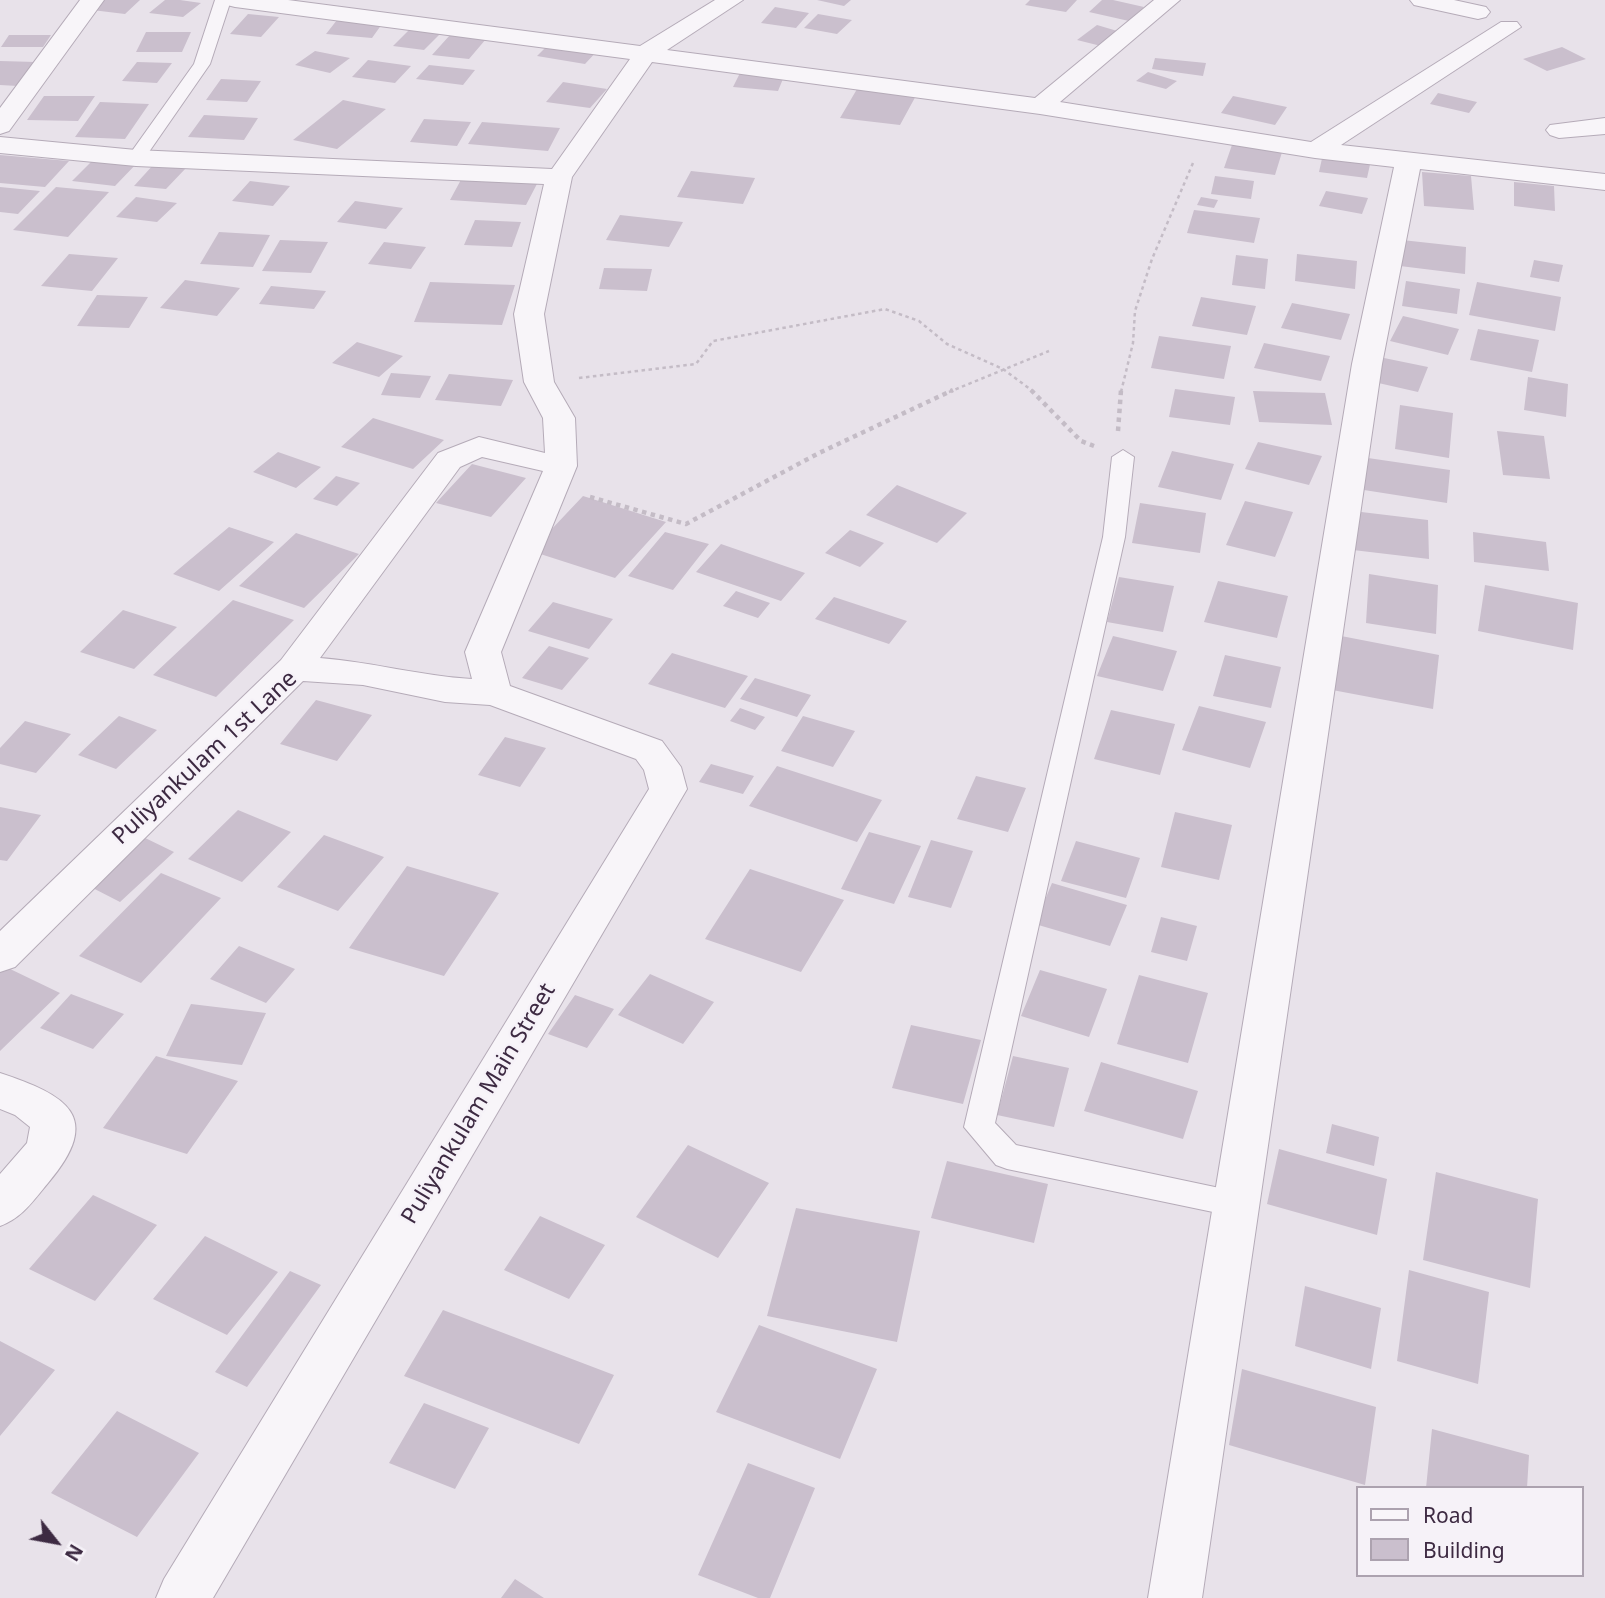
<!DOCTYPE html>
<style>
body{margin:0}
#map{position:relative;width:1605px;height:1598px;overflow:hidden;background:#e8e2ea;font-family:"Noto Sans",sans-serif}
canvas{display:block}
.legend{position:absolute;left:1356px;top:1486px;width:228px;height:91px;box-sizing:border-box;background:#f6f2f8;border:2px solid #aca2af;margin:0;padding:9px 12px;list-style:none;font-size:21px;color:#3d2a42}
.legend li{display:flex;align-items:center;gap:14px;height:35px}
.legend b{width:35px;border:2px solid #aca2af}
.north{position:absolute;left:21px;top:1507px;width:70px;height:70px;-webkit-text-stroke:5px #f6f2f8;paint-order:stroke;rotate:121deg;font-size:19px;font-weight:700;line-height:28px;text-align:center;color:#3d2a42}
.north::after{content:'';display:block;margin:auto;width:24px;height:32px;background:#3d2a42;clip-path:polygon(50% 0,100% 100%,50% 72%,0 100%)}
</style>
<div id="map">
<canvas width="1605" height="1598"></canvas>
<ul class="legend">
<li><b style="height:9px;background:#f8f5f9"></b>Road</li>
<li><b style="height:19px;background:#cabfcd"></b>Building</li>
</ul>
<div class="north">N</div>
</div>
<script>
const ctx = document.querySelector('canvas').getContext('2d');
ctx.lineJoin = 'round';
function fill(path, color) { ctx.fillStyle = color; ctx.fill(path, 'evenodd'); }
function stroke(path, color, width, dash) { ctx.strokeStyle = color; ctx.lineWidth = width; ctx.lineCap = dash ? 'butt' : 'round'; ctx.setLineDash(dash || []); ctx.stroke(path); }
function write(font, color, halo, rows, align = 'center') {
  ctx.font = font + ' "Noto Sans",sans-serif'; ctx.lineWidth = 5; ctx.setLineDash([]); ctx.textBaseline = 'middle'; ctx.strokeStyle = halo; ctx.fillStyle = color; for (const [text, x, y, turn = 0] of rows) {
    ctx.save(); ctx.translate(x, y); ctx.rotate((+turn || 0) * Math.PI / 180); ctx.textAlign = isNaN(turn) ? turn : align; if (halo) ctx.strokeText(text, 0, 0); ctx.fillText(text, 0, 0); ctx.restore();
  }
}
fill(new Path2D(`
 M104,0H140L125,14L92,10Z
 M165,0H180L201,3L183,17L149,13Z
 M817,0H851L844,6Z
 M1030,0H1077L1066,12L1025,5Z
 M1102,0H1113L1144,7L1129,21L1089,12Z
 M775,7L809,13L796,28L761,23Z
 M248,14L279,17L261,37L230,34Z
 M818,14L852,20L837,34L804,28Z
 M337,20L382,24L372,38L326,34Z
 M1097,25L1124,33L1105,47L1077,40Z
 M410,29L441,33L424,50L393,46Z
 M146,32H191L182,52H136Z
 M9,35H51L43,47H1Z
 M450,35L486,39L469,59L432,55Z
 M551,42L599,49L585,64L537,56Z
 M1562,47L1586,59L1547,71L1523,59Z
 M315,51L350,58L330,73L295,65Z
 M1155,58L1206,63L1203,76L1152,69Z
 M368,60L411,66L395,83L352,77Z
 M0,61L36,62L18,86L0,85Z
 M137,62L172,63L157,83L122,81Z
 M429,65L475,70L463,85L416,79Z
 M741,71L785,74L778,91L733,87Z
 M1148,72L1177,81L1166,89L1136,81Z
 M221,79L261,81L247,102L206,100Z
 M563,82L607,89L590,108L546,102Z
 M860,84L918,92L900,125L840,118Z
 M1438,93L1477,102L1469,113L1430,104Z
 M44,96H95L78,121L27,120Z
 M1233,96L1287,107L1275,125L1221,113Z
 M343,100L386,109L337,149L293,140Z
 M100,102L149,104L125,139L75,137Z
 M204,115L258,118L244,140L188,137Z
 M424,119L471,122L457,146L410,142Z
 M482,122L560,128L548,151L468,144Z
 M1233,142L1283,149L1275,175L1224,168Z
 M1323,154L1371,160L1367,178L1319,172Z
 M0,155L69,161L45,187L0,183Z
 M97,156L139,161L115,186L72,181Z
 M154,164L186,168L166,189L134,186Z
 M691,171L755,178L743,204L677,197Z
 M1422,172L1471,176L1474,210L1424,206Z
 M463,176L538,182L526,205L450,200Z
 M1215,176L1254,181L1251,199L1211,194Z
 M250,181L290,186L273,206L232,201Z
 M1514,182L1554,186L1555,211L1514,206Z
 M0,187L40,191L18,214L0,212Z
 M56,187L109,192L68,237L13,230Z
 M1326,191L1368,198L1362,214L1319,206Z
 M136,197L177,203L157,222L116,217Z
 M1201,197L1218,200L1214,208L1197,205Z
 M355,201L403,208L386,229L337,222Z
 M1194,210L1260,218L1254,243L1187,233Z
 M620,215L683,222L669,247L606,240Z
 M475,220L521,222L512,247L464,245Z
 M219,232L270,235L253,267L200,264Z
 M280,240L328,242L311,273L262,271Z
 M1402,240L1466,247L1465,274L1400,266Z
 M384,242L426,247L411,269L368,264Z
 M69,254L118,258L92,291L41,286Z
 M1297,254L1357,261L1355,289L1295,281Z
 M1236,255L1268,259L1265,289L1232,285Z
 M1534,260L1563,265L1559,282L1530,277Z
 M604,268L652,269L647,291L599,289Z
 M185,280L240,288L217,316L160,308Z
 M1406,281L1460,289L1457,314L1402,306Z
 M430,282L515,285L502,325L414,322Z
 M1477,282L1561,297L1555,331L1469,315Z
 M271,286L326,291L314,309L259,304Z
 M97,295L148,297L129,328L77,326Z
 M1201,297L1256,306L1247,335L1192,326Z
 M1292,303L1350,314L1341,340L1281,328Z
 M1403,316L1459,329L1448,355L1390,341Z
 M1478,329L1539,340L1532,372L1470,360Z
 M1159,336L1231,346L1224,379L1151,368Z
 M357,342L403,356L379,377L332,363Z
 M1264,343L1330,356L1321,381L1254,368Z
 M1384,358L1428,367L1418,392L1374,382Z
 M391,373L431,376L420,398L381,395Z
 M449,374L513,380L501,406L435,400Z
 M1528,377L1568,384L1566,417L1524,410Z
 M1175,389L1235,397L1230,425L1169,417Z
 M1253,391L1325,393L1332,425L1259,422Z
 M1400,405L1453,413L1449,458L1395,449Z
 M373,418L444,440L413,469L341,447Z
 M1497,431L1544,436L1550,479L1503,475Z
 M1258,442L1322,456L1309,485L1245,469Z
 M1172,451L1234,464L1221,500L1158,487Z
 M278,452L321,467L296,488L253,472Z
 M1368,458L1450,470L1447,503L1364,490Z
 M472,464L526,478L491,517L436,503Z
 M336,476L360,483L337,506L313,499Z
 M897,485L967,513L937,543L866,515Z
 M583,496L666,522L615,578L531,551Z
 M1245,501L1293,512L1275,557L1226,545Z
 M1140,503L1206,513L1200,553L1132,543Z
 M1353,511L1428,520L1429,559L1353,550Z
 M229,527L274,542L219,591L173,574Z
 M850,530L884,543L860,567L825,553Z
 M665,532L709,544L673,590L628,576Z
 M1473,532L1546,542L1549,571L1474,562Z
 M296,533L359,554L304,608L239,586Z
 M721,544L805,573L781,601L696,572Z
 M1369,574L1438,585L1436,634L1366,623Z
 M1119,577L1174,586L1163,632L1107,622Z
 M1218,581L1288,596L1277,638L1204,622Z
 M1485,585L1578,603L1573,650L1478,631Z
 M736,591L770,603L758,618L723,606Z
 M834,597L907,621L889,644L815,619Z
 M233,600L294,620L216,697L153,675Z
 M553,602L613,619L589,649L528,631Z
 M123,610L177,627L134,669L80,652Z
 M1336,635L1439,655L1433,709L1327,689Z
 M1113,636L1177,651L1163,691L1097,676Z
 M549,646L589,658L562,690L522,678Z
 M672,653L748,676L725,708L648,684Z
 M1225,655L1281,667L1271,708L1213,696Z
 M755,678L811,695L797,717L740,699Z
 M316,700L372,715L337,761L280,744Z
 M1199,706L1266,722L1250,768L1182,750Z
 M740,708L765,717L755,730L730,721Z
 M1111,710L1175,724L1160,775L1094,759Z
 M119,716L157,730L116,769L78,755Z
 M803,716L855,731L833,767L781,751Z
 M25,721L71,734L36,773L0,764V748Z
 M505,737L546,748L520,787L478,775Z
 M711,764L754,776L743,794L699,782Z
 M777,766L882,800L857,842L749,806Z
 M976,776L1026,788L1008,832L957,819Z
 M0,807L41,815L7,861L0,860Z
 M238,810L291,832L242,882L188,859Z
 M1175,812L1232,825L1219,880L1161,867Z
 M869,832L921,846L894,904L841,889Z
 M137,834L174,852L120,902L83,883Z
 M324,835L384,857L338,911L277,887Z
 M931,840L973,851L951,908L908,897Z
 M1076,841L1140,858L1126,898L1061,881Z
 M407,866L499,893L444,976L349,948Z
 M750,869L844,900L801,972L705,939Z
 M161,873L221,898L141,983L79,956Z
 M1052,883L1127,905L1110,946L1035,924Z
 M1161,917L1197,926L1187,961L1151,952Z
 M239,946L295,969L266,1003L210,979Z
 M6,967L60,993L0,1051V972Z
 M1040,970L1107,989L1089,1037L1021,1016Z
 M650,974L714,1002L683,1044L618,1015Z
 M1139,975L1208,993L1188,1063L1117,1044Z
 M71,994L124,1014L93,1049L40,1028Z
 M575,995L614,1009L587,1048L548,1034Z
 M191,1004L266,1013L242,1065L166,1056Z
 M911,1025L981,1040L963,1104L892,1088Z
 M156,1056L238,1081L187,1154L103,1128Z
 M1013,1056L1069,1068L1054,1127L997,1115Z
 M1101,1062L1198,1091L1183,1139L1084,1111Z
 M1332,1124L1379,1137L1374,1166L1326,1153Z
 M688,1145L769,1183L718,1258L636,1217Z
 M1279,1149L1387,1179L1377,1235L1267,1204Z
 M947,1161L1048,1184L1034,1243L931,1218Z
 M1436,1172L1538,1199L1530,1288L1423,1260Z
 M93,1195L157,1225L95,1301L29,1269Z
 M796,1208L920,1231L897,1342L767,1316Z
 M540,1216L605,1245L569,1299L504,1270Z
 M205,1236L278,1272L227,1335L153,1299Z
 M1409,1270L1489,1292L1478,1384L1397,1361Z
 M290,1271L321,1285L247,1387L215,1372Z
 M1305,1286L1381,1308L1371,1369L1295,1346Z
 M443,1310L614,1375L579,1444L404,1376Z
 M759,1325L877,1369L840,1459L716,1412Z
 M0,1341L55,1370L0,1436Z
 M1242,1369L1376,1407L1365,1485L1229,1445Z
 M424,1403L489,1428L455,1489L389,1463Z
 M117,1411L199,1453L137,1537L51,1493Z
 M1432,1429L1529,1455L1527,1488H1426Z
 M748,1463L815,1488L770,1598H758L698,1575Z
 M515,1579L544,1598H501Z`), '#cabfcd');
const service = new Path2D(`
 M215,0H231L210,64L142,162H130L127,158L194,64Z
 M1123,450L1134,457L1125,537L995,1123L1016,1145L1248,1194L1253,1204L1248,1214L1237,1217L1007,1169L996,1165L964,1127L1103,537L1112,457Z`);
const minor = new Path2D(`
 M80,0H104L9,131L0,134V108Z
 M223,0H288L640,46L715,0H743L667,50L1035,98L1154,0H1180L1060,102L1311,142L1501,22H1517L1521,27L1341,145L1605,174V190L1420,169L1382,364L1202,1598H1148L1352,364L1394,167L1315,158L1040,114L652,62L572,177L544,314L554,382L575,418L577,466L501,652L510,686L662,741L681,767L687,789L213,1598H156L164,1579L649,789L644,770L636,759L490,705L445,702L363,685L303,681L15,967L0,972V931L281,660L438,453L479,437L545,453L543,418L524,382L514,314L544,184L136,166L0,153V137L136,150L552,169L630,59L235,7L227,5ZM482,457L543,471L465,652L472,679C421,676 372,662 320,658L460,467Z
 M1410,0H1454L1486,7L1490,12L1486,17L1478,19L1414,5Z
 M1605,118V134L1559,138L1550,135L1546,130L1550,125Z
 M0,1073C66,1095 105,1116 48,1183C33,1201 22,1218 0,1226V1174L27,1143L30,1127L15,1115L0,1109Z`);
stroke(service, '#b5abb8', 2);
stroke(minor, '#b5abb8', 2);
stroke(new Path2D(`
 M579,378L696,364L713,341L885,309L919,321L947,344L1003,369L1034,392
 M949,392L1049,351
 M1121,392L1133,343L1135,311L1152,259L1193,163`), '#c4bcc6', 2.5, [3.5, 3.5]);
stroke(new Path2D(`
 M1031,390L1081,441L1094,446
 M1118,431L1121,390
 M590,497L686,524L819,453L953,390`), '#c4bcc6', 4.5, [4.5, 4.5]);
fill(service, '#f8f5f9');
fill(minor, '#f8f5f9');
write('23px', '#3d2a42', '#f6f2f8', [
 ["Puliyankulam 1st Lane",205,758,-43],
 ["Puliyankulam Main Street",479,1104,-59]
]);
</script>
